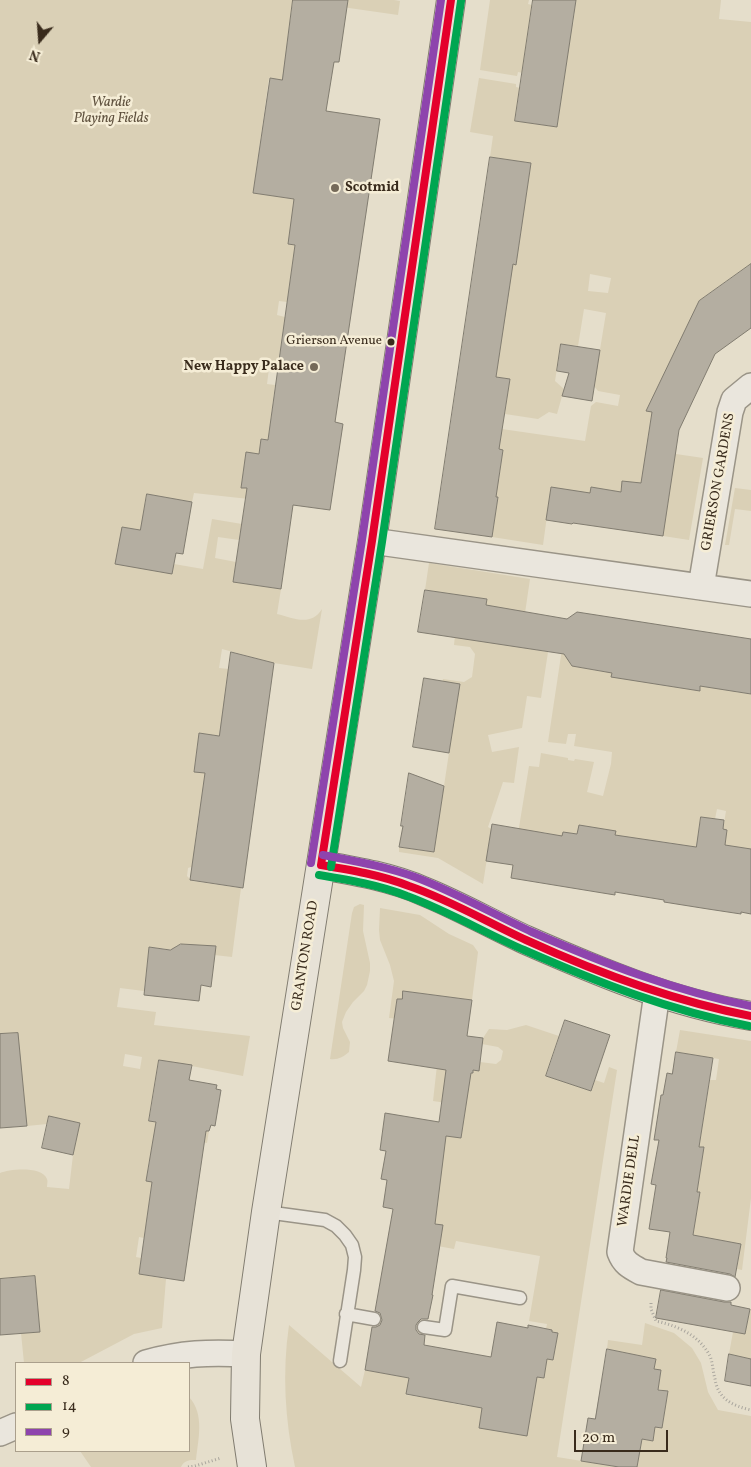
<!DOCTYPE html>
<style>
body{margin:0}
#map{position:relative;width:751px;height:1467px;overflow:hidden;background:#e5decb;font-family:Vollkorn,serif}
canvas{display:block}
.legend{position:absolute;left:15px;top:1362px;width:175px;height:90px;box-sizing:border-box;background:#f5edd6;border:1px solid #aa9f8c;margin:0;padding:6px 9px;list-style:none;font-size:15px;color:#392b1c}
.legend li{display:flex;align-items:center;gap:10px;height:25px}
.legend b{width:25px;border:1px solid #aa9f8c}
.north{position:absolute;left:15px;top:15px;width:50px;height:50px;-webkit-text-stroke:4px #f5edd6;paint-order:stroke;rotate:198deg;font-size:14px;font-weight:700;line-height:20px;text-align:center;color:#392b1c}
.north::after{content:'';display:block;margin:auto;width:18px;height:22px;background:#392b1c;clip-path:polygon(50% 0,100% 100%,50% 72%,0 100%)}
.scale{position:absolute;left:574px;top:1430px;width:94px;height:22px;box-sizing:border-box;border:2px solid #392b1c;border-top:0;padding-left:6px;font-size:15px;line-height:18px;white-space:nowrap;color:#392b1c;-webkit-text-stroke:4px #f5edd6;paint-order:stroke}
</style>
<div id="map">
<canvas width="751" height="1467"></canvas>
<ul class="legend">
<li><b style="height:6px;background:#e4002b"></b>8</li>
<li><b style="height:6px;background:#00a651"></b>14</li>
<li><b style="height:6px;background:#8e44ad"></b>9</li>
</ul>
<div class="north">N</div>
<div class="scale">20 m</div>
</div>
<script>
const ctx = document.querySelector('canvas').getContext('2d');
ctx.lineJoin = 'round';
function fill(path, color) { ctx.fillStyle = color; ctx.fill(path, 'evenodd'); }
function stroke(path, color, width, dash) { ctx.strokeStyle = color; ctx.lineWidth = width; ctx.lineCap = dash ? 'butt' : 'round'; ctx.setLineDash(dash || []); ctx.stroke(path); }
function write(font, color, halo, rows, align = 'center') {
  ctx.font = font + ' Vollkorn,serif'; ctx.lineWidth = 5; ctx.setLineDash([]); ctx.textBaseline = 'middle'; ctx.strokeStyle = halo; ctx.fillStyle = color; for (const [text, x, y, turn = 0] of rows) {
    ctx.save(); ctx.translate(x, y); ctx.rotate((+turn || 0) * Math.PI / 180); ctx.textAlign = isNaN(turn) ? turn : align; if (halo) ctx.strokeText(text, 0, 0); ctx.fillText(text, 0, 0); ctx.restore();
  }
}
fill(new Path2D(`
 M0,0H394L400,1L398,15L293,0L282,80L269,78L253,193L302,200L290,231L288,244L295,245L287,302L279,301L277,315L285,317L277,370L269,368L267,384L275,385L268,440L261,439L260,449L265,455L246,453L241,487L259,490L258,500L194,493L192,502L147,494L140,530L122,527L172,574L174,564L203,569L212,519L242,524L239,540L218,537L215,558L236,562L233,582L281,589L277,614C293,618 311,627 322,609L312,669L274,663L222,649L219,668L229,669L219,736L199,733L194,772L214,774L208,812H199L194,850L203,851L194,866L188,868L187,876L192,881L241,888L232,957L214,955L194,948L189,944H181L176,946L175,950L149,947L144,991L120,988L117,1007L156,1012L154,1025L250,1036L243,1076L166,1061L156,1080L149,1121L209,1131L207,1143L192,1140L149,1161L146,1181L152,1182L144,1238L139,1237L136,1257L141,1258L139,1274L166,1279L162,1328L134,1334L79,1363H24L21,1333L40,1332L35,1277L0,1279V1173C10,1169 42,1166 47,1179C48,1181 47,1184 47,1187L69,1189L73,1155L80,1123L49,1116L47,1124L27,1126L21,1066L0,1077ZM125,1054L142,1057L140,1069L123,1066Z
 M490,0H529L528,4L532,5L523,73L518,72L517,76L480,70Z
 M576,0H721L719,19L751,22V264L704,297L687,412L651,418L648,438L677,443L676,454L703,458L689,540L663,536L670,488L623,481L621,492L591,487L585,524L551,487L543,545L492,537L498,498L478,494L480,477L499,479L503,450L485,446L488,427L585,441L591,406L596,402L618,406L620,395L598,391L594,386L606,313L584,309L578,346L561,344L555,381L564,389L557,414L549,412L538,419L505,414L510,379L496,377L511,274L473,268L474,259L516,264L531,163L490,157L493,136L470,132L479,78L516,84V87L520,88L515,121L557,127L567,62L568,25H573ZM590,274L611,278L608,293L588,291Z
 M735,488L751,490V511L735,509L729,545H725Z
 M429,563L530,579L520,647L548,652L541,698L527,696L522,728L488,735L492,752L519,747L514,783L503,782L488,827L505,837L490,839L483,884L438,858L399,852V847L434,852L455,713L419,707L423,680L442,683L443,679L464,682L472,677L475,654L470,647L454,645L456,625L483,629L487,599L425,590Z
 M562,649L570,650L569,662L572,666L605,672L609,670L670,686L699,691L703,668L736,692L751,694V849L724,851L727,831L723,829L726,811L717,809L715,819L701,817L696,846L699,847L672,849V843L657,841L653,865L643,868L638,896L628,894L635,849L613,845L615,831L600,829L578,834L563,832L561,848L555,847L556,835L542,832L515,852L529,766L539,767L541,753L568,758V760L574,761L575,759L594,762L587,792L603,796L611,764L612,752L574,746L576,734H568L566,744L548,742Z
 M360,904L364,905L363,931L370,963V971L367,985L364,991L353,1002L346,1012L342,1022L343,1028L350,1042L349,1052C343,1057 338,1060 330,1059L352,913L354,907Z
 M380,908L420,915L449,934L473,945L478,952L472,1000L403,991L402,999H397L395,1013L400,1015L399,1019L389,1018L394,981L390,965L380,940L379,930Z
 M526,1025L559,1036L546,1076L591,1091L595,1080L604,1083L609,1067L617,1070L557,1457L619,1467H295C285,1420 282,1373 289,1325L361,1387L365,1370L409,1378L406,1395L427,1398L451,1399V1403L467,1406L532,1376L544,1378L547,1359L553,1360L558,1334L546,1329L547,1324L529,1321L540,1256L456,1241L454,1249L388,1237L390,1224L434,1231L438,1202L423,1199L420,1132L461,1138L466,1106L433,1101L437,1065L457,1071L472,1073L473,1070L480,1062L496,1064L501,1060L503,1051L498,1047L482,1044L483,1038L489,1029L507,1030Z
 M680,1030L751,1041V1198L742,1270L737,1269L741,1244L693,1236L700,1192H697L704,1147H699L710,1080H716L719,1059L676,1052Z
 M750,1309H751V1359L729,1354L733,1332L745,1334Z
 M645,1323L674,1333L692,1348L701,1363L708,1392L718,1410L751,1416V1467H637L642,1439L653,1441L655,1427L662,1428L668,1391L658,1389L661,1371L654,1369L656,1359L607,1349L608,1340L642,1345Z
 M189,1397C205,1414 198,1440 196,1460C190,1460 184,1460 181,1467H91L80,1451H189Z`), '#dad0b6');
const building = new Path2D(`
 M293,0H348L339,62H334L326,111L380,119L335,422L343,424L330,510L293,505L281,589L233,582L247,488H241L246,452L259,454L261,439L268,440L295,245L288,244L294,199L253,193L270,78L282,80Z
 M533,0H576L557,127L515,121Z
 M490,157L531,163L516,265L513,264L496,377L510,379L499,449L503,450L496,497H498L492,537L435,529Z
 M751,264V328L715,354L679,430L663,536L573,523L572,524L546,520L551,487L590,493L591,487L621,492L622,481L641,483L652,412L646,411L699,301Z
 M561,344L600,350L592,401L562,396L569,373L557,371Z
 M147,494L192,502L183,554L176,553L172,574L115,564L122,527L140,530Z
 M425,590L487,599L486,605L567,619L577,612L751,639V694L700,686V691L611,677L612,673L572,666L564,654L418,632Z
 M231,652L274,663L243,888L190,880L205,773L194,772L199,733L219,736Z
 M424,678L460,684L449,753L413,747Z
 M409,773L444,786L434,852L399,847L403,826H401Z
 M701,817L724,820L723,829L727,830L725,845L751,849V914L741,912V914L708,909L664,902V900L615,892V895L511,878L513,865L486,861L492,824L562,836L563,832L577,834L579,825L616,831L615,835L696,847Z
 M181,944L216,946L211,987L201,985L199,1001L144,995L149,947L170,950Z
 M403,991L472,1000L467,1036L483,1038L479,1071L473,1070V1073H471L461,1138L446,1136L435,1224L443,1225L432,1295H433L428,1319H421L418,1322L416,1325V1330L419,1334L425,1335L424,1345L491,1357L497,1322L528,1328V1325L552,1330V1332L558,1333L553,1360L547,1359L544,1378L537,1377L527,1436L479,1428L482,1408L406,1394L409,1378L365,1370L372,1327H376L380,1325L382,1320L380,1313L375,1311L393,1209L383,1207L387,1180L381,1179L386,1151L380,1150L385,1113L439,1122L446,1070L388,1061L397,999H402Z
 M565,1020L610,1035L591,1091L546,1076Z
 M18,1033L27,1126L0,1128V1034Z
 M676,1052L713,1058L699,1147H704L697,1192H700L693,1235L741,1244L735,1277L730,1274L666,1262L667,1258H666L670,1232L649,1229L656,1185L651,1184L659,1140H654L661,1095H663L667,1073L672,1074Z
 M159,1060L192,1065L189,1080L217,1085L216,1089L221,1090L215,1126L211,1125L209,1131H206L184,1281L139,1274L152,1182L146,1181L156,1122L149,1121Z
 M49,1116L80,1123L73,1155L42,1148Z
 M35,1276L40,1332L0,1335V1279Z
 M661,1290L724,1302H731V1305L750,1309L745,1334L656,1318Z
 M607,1349L656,1359L654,1369L661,1370L658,1390L668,1391L662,1428L655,1427L653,1441L642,1439L637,1467H619L581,1461L588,1418L595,1419Z
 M729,1354L751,1359V1386L725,1381Z`);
fill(building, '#b4aea1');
stroke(building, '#817c70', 1);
const lane = new Path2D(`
 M266,1212L325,1220L336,1226L345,1235L352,1245L355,1257L354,1270L340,1361
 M346,1314L374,1319
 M424,1327L445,1330L452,1286L520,1298`);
const street = new Path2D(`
 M372,541L751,594
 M701,587L730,412L734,400L751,386
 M657,993L620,1252C624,1263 630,1266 641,1272L727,1288
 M146,1363C182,1353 209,1352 246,1354
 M0,1433L16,1426`);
const secondary = new Path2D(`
 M321,865C355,871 391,877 423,891C458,905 491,924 526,940C599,972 672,1003 751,1016`);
const primary = new Path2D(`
 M252,1467L245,1419L246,1354L266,1212L372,541L451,0`);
stroke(lane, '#9a9487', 15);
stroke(street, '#9a9487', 28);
stroke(secondary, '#817c70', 30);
stroke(primary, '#817c70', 30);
stroke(new Path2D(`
 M651,1303V1309L656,1321C678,1326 699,1335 710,1356C713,1364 713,1372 715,1379C718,1399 733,1406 751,1410
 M188,1467L195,1466L221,1458`), '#aaa69e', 3, [1, 2.5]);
stroke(lane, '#eae6dd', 12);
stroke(street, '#eae6dd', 25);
stroke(secondary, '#eae6dd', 28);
stroke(primary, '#e7e2d7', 28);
stroke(new Path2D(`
 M321,865L372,541L451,0
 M321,865C351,870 381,875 409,886C450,900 487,922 526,940C598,973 673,1001 751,1016`), '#e4002b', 8);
stroke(new Path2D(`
 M331,867L382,542L461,1
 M319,875C349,880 379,885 407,896C448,911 485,933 524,950C597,982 670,1011 749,1026`), '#00a651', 8);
stroke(new Path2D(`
 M323,855C354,861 385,866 415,877C455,892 493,914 532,932C603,963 675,991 751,1006
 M311,863L362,540L441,0`), '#8e44ad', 8);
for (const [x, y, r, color] of [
 [335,188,5,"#756a59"],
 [391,342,4.5,"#392b1c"],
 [314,367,5,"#756a59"]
]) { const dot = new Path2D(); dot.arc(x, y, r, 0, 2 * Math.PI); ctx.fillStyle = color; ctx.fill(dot); stroke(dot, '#f5edd6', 2); }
write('13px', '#392b1c', '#f5edd6', [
 ["Grierson Avenue",382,342]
], 'right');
write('italic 14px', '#5f513e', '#f5edd6', [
 ["Wardie",111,103],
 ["Playing Fields",111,119]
]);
write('bold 14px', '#392b1c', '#f5edd6', [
 ["Scotmid",345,188],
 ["New Happy Palace",304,367,"right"]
], 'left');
write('14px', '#392b1c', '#f5edd6', [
 ["GRIERSON GARDENS",719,482,-80],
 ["GRANTON ROAD",306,956,-81],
 ["WARDIE DELL",630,1181,-82]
]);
</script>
